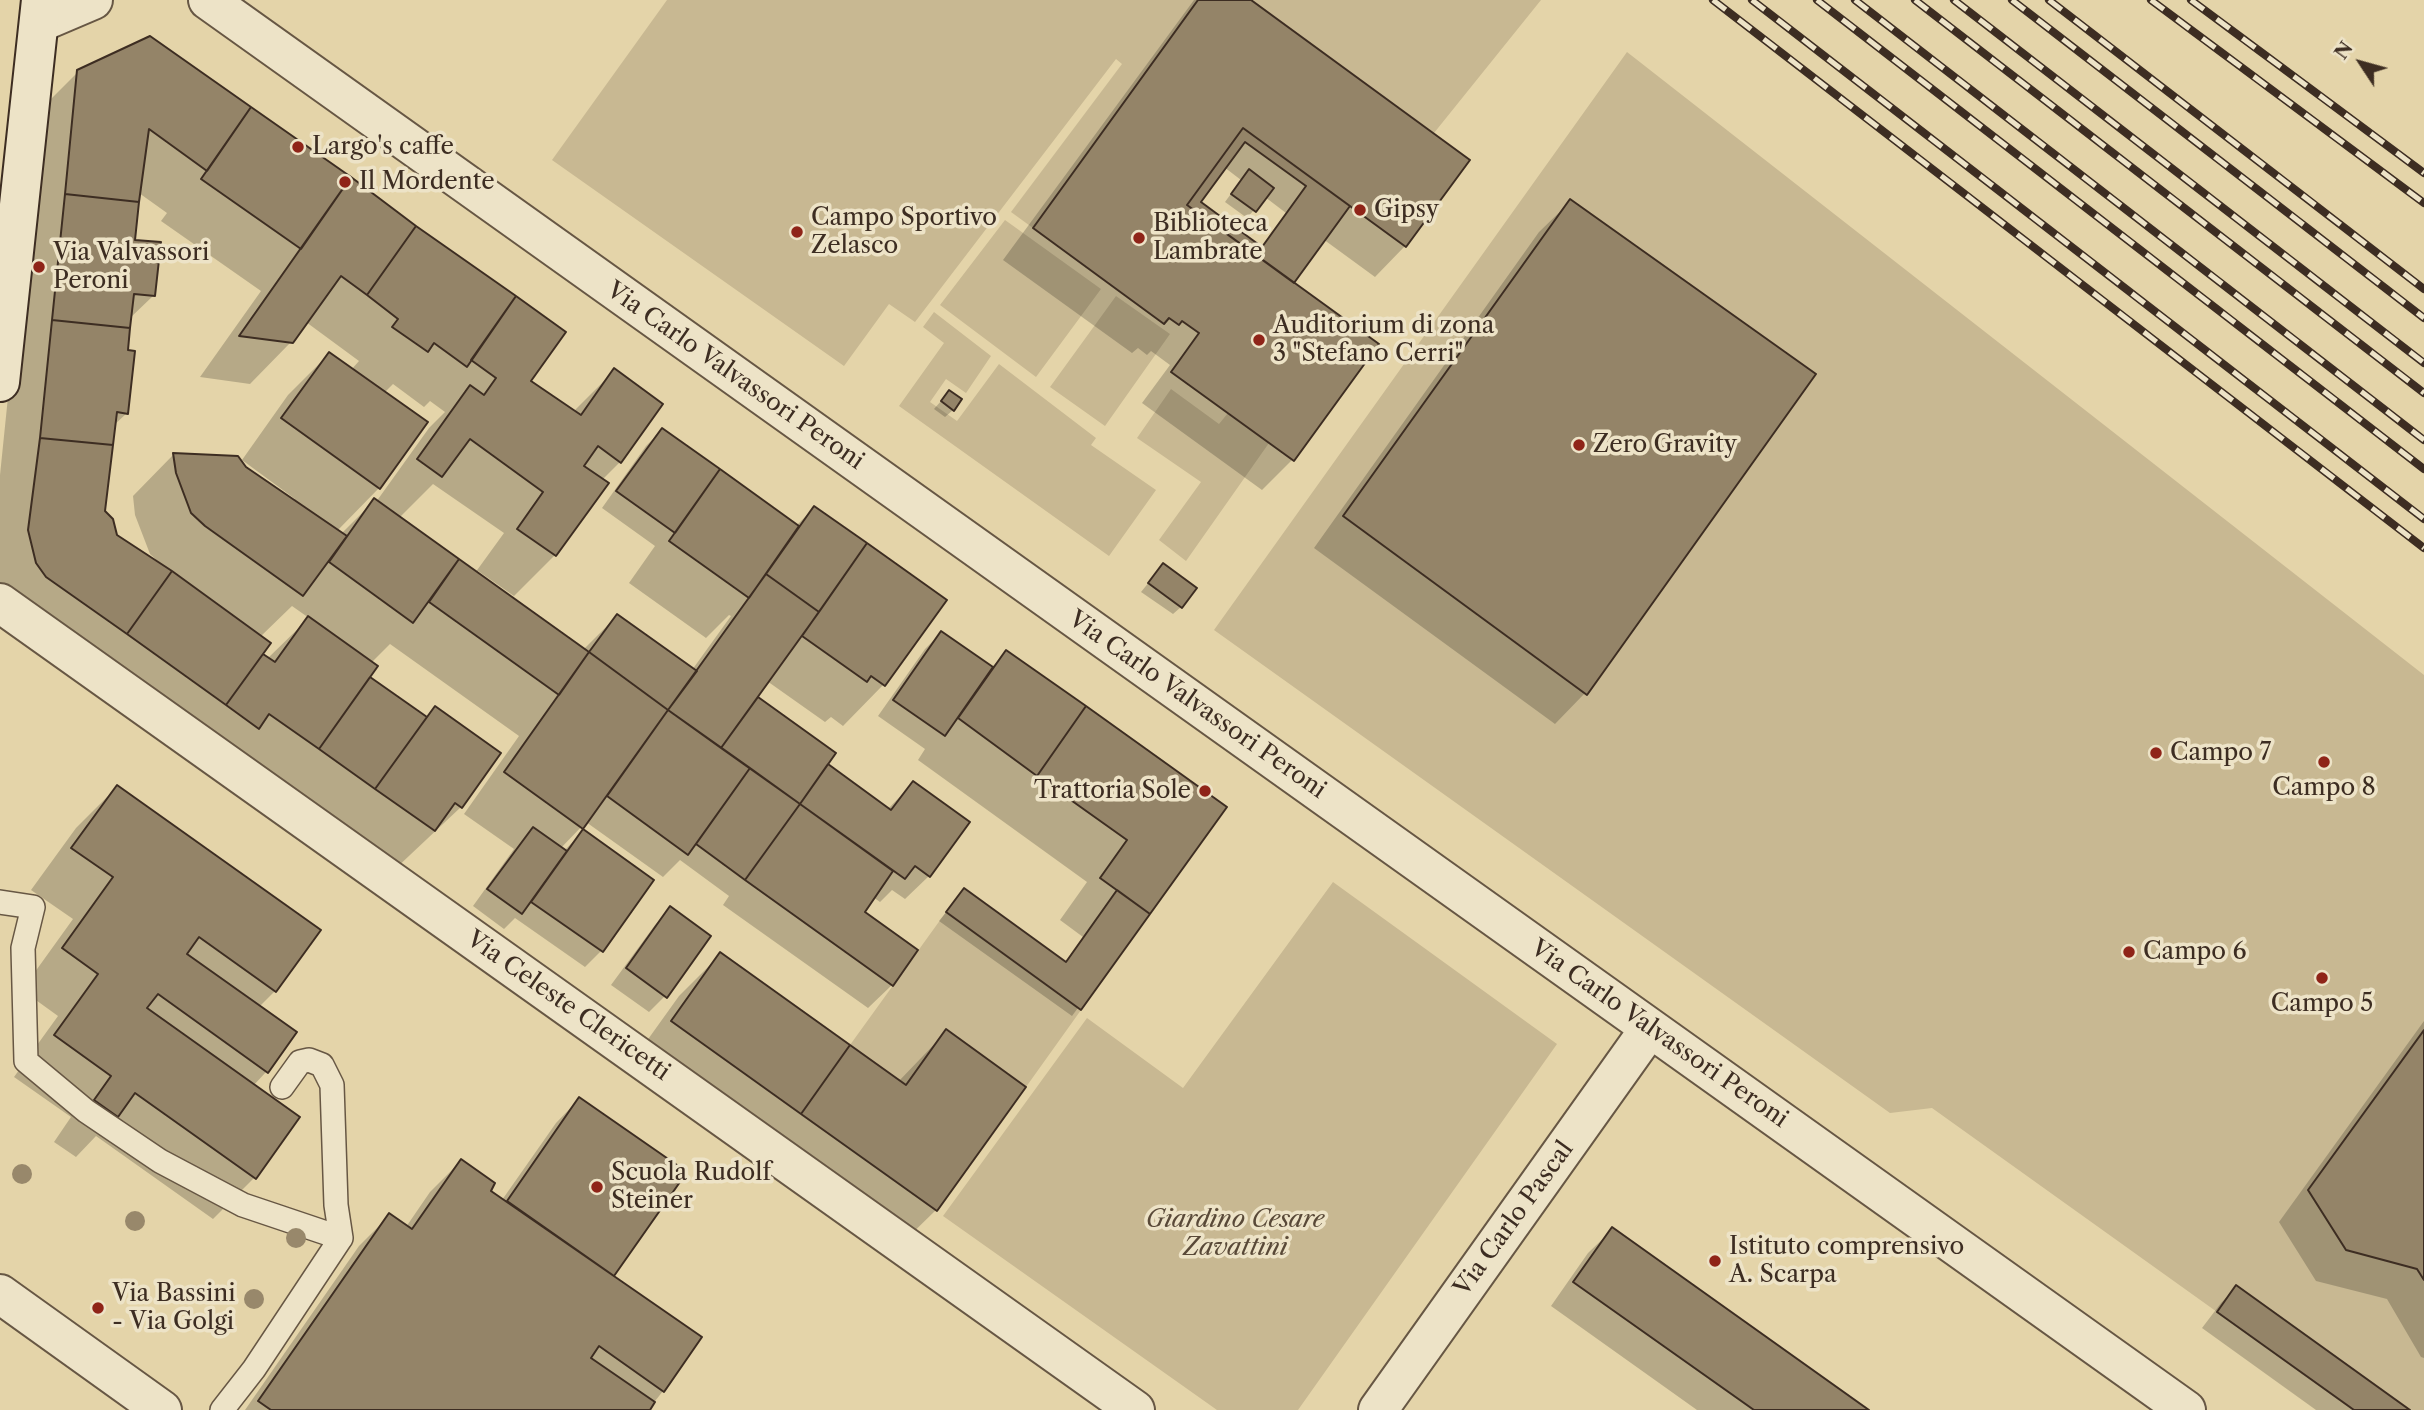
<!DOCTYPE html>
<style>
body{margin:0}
#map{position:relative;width:2424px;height:1410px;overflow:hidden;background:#e4d4a9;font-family:"Libre Caslon Text",serif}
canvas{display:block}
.north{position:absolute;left:2326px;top:28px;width:70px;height:70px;-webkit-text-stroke:5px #ede3c7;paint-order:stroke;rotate:306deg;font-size:19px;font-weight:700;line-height:28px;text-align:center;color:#3d2d22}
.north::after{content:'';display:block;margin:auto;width:24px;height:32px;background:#3d2d22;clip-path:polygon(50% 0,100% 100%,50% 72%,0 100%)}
</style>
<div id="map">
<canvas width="2424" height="1410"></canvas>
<div class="north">N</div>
</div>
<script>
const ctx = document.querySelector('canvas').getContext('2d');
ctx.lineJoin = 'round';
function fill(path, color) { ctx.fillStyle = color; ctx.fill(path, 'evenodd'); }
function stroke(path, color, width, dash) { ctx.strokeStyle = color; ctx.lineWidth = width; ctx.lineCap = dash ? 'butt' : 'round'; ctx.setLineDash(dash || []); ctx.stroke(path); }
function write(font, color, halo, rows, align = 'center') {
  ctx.font = font + ' "Libre Caslon Text",serif'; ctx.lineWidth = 7; ctx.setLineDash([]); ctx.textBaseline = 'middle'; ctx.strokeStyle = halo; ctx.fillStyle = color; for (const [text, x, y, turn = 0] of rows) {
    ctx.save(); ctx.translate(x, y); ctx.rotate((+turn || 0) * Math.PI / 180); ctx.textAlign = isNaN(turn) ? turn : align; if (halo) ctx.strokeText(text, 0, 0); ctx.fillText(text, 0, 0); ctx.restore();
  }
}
fill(new Path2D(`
 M667,0H1198L1033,228L1011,212L1122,64L1116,59L915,322L889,304L844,366L552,160Z
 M1251,0H1541L1434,133Z
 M1627,52L2424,675V1410H2354L1932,1108L1890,1113L1214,630Z
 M1005,220L1101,289L1036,377L940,305Z
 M1116,296L1170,334L1105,426L1050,387Z
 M934,312L991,356L966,393L946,379L930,402L957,421L999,364L1096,438L1091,445L1156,490L1109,556L899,406L944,343L923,327Z
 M1171,389L1219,424L1228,413L1269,443L1186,561L1159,540L1201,482L1137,438Z
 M1333,882L1557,1044L1298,1410H1217L943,1216L1087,1018L1183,1088Z
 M946,912L1081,1010L1026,1087L946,1029L906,1085L850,1045Z`), '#c8b892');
fill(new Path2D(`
 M1194,0H1248L1405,246L1375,277L1323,239L1291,283L1292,460L1262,490L1142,403L1170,365L1151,351L1147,355L1138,348L1132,353L1003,260ZM1224,167L1241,180L1225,202L1247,218L1265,197L1286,213L1261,248L1198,203Z
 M78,72L573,412L614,371L620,462L602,480L555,555L514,596L478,571L476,574L583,650L617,616L692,670L731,616L729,615L706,638L629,583L655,546L602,508L646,446L662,430L796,526L814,508L884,684L843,726L831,717L825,722L767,681L751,704L825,765L887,810L913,783L929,876L905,899L892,890L880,902L873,897L862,912L892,985L868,1008L723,905L729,896L680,860L663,877L586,822L558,851H564L583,831L652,880L601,951L585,967L515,918L504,929L473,906L514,849L464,814L519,736L390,644L371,663L367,677L425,718L435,708L499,753L461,807L393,871L0,611V475L37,113ZM139,193L167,213L161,221L261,291L200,377L250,384L291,342L306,322L359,361L351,370L329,354L288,395L242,460L295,499L293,501L245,468L174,454L133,496L135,515L150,554L163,566L116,536L103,511L113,426L127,413L126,351L129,319L153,296L133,241ZM393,384L424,407L430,401L445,412L429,428L376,502L374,501L341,534L337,531L379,488L384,393ZM433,484L504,533L475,573L399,518ZM292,606L309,618L267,659L260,654V637Z
 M1570,202L1585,693L1555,724L1314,548L1539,232Z
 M949,392L953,410L945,417L934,409Z
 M1163,565L1181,607L1173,614L1141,592Z
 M941,633L991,668L1006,652L1225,807L1072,1016L939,921L964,890L1065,963L1083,937L1060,920L1087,882L918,760L925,749L878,716L925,649Z
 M117,787L318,931L275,991L259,1007L266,1072L253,1086L297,1118L254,1178L213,1219L96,1136L76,1157L54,1142L71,1117L14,1077L58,1016L22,990L73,919L31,890L76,828Z
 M671,908L665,996L649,1012L611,985L655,925Z
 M721,954L898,1082L946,1032L1024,1087L936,1210L894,1251L631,1063L679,996Z
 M2424,1021V1358L2421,1357L2387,1299L2316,1281L2279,1222Z
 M579,1099L685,1172L612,1277L663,1391L648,1410H245L359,1246L389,1216L406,1227L430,1192L461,1161L489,1191L502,1200L556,1123Z
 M1612,1230L1866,1410H1697L1551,1306L1588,1253Z
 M2237,1287L2408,1410H2316L2202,1328L2221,1303Z`), '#0003');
const building = new Path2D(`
 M1198,0H1251L1470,160L1406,247L1243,128L1187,205L1379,344L1294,461L1171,372L1199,333L1182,321L1179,325L1169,318L1164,324L1033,228Z
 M150,36L251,107L207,171L149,129L139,202L65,194L77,70Z
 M251,107L351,177L301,249L201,179Z
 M1243,128L1350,206L1294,283L1187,205ZM1245,142L1306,186L1262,247L1201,202Z
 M1249,169L1274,188L1256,212L1231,194Z
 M351,177L416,226L367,295L341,276L293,343L239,336Z
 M65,194L139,202L135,240L161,242L155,296L134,294L130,328L52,320Z
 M1570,199L1816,374L1587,695L1343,516Z
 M416,226L516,296L467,367L434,343L428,352L392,327L398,319L367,295Z
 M516,296L566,332L531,381L581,415L614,368L663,404L621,463L598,446L584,466L609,483L556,556L517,529L543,492L470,439L442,477L417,459L470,385L484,395L496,378L471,360Z
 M52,320L130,328L128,350L135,351L128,414L117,412L113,445L40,438Z
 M329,352L428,422L380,489L281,418Z
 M949,390L962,399L954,411L941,401Z
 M662,428L720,469L675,533L616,491Z
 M40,438L113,445L105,511L113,519L117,535L172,571L127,634L46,577L36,563L28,530Z
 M173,453L238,456L246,467L347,536L303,596L205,526L191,513L176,473Z
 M720,469L799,526L749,598L669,541Z
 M374,498L459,559L413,623L329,562Z
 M814,506L867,543L819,612L766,574Z
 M867,543L947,600L885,686L871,676L867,682L802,636Z
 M459,559L589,652L559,695L429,602Z
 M1163,563L1197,588L1182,608L1148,583Z
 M172,571L271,643L226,705L127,634Z
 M766,574L819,612L721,748L668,710Z
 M617,614L697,671L668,710L589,652Z
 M308,616L378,666L319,749L269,714L259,729L226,705L263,654L275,662Z
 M941,631L993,667L945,736L893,700Z
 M1006,650L1086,706L1037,776L958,718Z
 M589,652L668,710L583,829L504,772Z
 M370,677L427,717L375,789L319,749Z
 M758,697L836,753L800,804L721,748Z
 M435,706L501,753L462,808L455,803L435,831L375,789Z
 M1086,706L1227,807L1150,914L1100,878L1127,840L1037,776Z
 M668,710L750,768L688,855L607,796Z
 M828,764L891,810L913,781L970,822L930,877L915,866L905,879L800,804Z
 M750,768L800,804L745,880L696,844Z
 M117,785L321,930L276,992L199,937L187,954L297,1032L268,1073L158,994L147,1008L300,1117L256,1179L135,1093L118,1117L94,1100L111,1076L54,1035L98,974L62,948L113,877L71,848Z
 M800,804L893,871L865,912L918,950L893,986L745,880Z
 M533,827L567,851L522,914L487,889Z
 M583,829L654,880L603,952L531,902Z
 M964,888L1066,962L1117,890L1150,914L1081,1010L946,912Z
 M670,906L711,936L667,998L626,968Z
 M720,952L850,1045L801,1114L671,1021Z
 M946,1029L1026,1087L937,1211L801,1114L850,1045L906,1085Z
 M2424,1030V1280L2417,1269L2346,1250L2308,1190Z
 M579,1097L687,1172L614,1276L507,1201Z
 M461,1159L495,1183L491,1191L702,1337L664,1392L599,1346L591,1358L655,1402L650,1410H271L258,1401L389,1213L412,1229Z
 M1612,1227L1869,1410H1754L1573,1282Z
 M2236,1285L2410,1410H2354L2217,1312Z`);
fill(building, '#948468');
stroke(building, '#3d2d22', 2);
const lane = new Path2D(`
 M0,902L33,907L23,948L26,1061L86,1111L160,1161L243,1205L341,1238
 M222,1410L254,1369L341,1238L336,1205L332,1085L322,1065L309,1060L300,1062L282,1087`);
const street = new Path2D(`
 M208,0L2186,1410
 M39,23L93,0
 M0,603L1135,1410
 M0,1294L162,1410
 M1378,1410L1650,1028`);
const secondary = new Path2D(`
 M0,382L41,0`);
stroke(lane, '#675744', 26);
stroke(street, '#675744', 42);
stroke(secondary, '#3d2d22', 42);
stroke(lane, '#ede3c7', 23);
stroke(street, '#ede3c7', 38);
stroke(secondary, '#ede3c7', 38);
const rail = new Path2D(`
 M1713,0L2424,548
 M1752,0L2424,519
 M1817,0L2424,469
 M1855,0L2424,440
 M1915,0L2424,393
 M1954,0L2424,363
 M2012,0L2424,318
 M2049,0L2424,289
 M2151,0L2424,203
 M2191,0L2424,173`);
stroke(rail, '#3d2d22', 8);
stroke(rail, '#ede3c7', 5, [16]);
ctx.fillStyle = '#98886b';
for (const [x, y] of [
 [22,1174],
 [135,1221],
 [296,1238],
 [254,1299]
]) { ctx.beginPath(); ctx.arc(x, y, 10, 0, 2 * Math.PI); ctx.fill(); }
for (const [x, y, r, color] of [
 [298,147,7,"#8f2418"],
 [345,182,7,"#8f2418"],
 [1360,210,7,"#8f2418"],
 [797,232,7,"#8f2418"],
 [1139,238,7,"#8f2418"],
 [39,267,7,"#8f2418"],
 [1259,340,7,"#8f2418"],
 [1579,445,7,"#8f2418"],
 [2156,753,7,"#8f2418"],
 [2324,762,7,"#8f2418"],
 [1205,791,7,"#8f2418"],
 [2129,952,7,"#8f2418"],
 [2322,978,7,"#8f2418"],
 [597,1187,7,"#8f2418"],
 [1715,1261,7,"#8f2418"],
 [98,1308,7,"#8f2418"]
]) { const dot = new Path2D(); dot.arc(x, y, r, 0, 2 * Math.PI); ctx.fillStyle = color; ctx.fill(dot); stroke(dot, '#ede3c7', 2.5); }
write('24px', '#3d2d22', '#ede3c7', [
 ["Largo's caffe",312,147],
 ["Il Mordente",359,182],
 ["Gipsy",1374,210],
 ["Campo Sportivo",811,218],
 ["Zelasco",811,246],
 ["Biblioteca",1153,224],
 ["Lambrate",1153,252],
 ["Via Valvassori",53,253],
 ["Peroni",53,281],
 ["Auditorium di zona",1273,326],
 ["3 \"Stefano Cerri\"",1273,354],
 ["Zero Gravity",1593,445],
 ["Campo 7",2170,753],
 ["Campo 8",2324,788,"center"],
 ["Trattoria Sole",1191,791,"right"],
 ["Campo 6",2143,952],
 ["Campo 5",2322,1004,"center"],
 ["Scuola Rudolf",611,1173],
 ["Steiner",611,1201],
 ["Istituto comprensivo",1729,1247],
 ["A. Scarpa",1729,1275],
 ["Via Bassini",112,1294],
 ["- Via Golgi",112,1322]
], 'left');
write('24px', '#3d2d22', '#ede3c7', [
 ["Via Carlo Valvassori Peroni",735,376,35],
 ["Via Carlo Valvassori Peroni",1197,705,35],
 ["Via Celeste Clericetti",568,1006,35],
 ["Via Carlo Valvassori Peroni",1659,1034,35],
 ["Via Carlo Pascal",1514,1219,-54]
]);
write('italic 24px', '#594938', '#ede3c7', [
 ["Giardino Cesare",1235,1220],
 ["Zavattini",1235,1248]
]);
</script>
